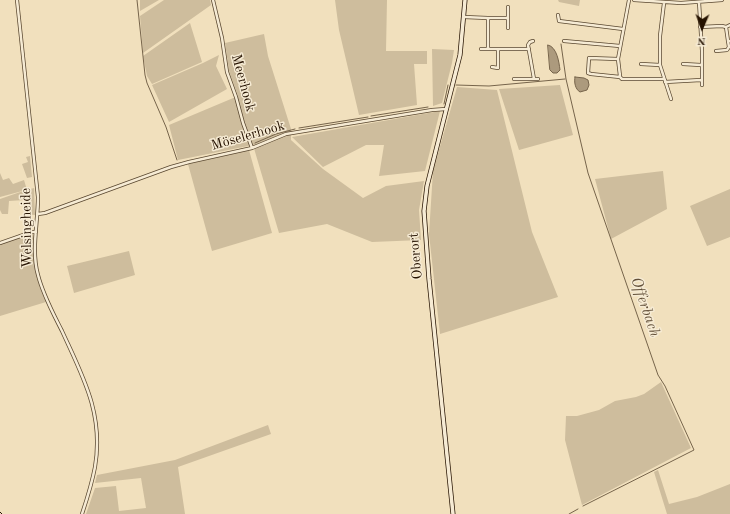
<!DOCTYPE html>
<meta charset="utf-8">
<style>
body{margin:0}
#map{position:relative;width:730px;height:514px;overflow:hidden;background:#f1e0bd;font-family:"Old Standard TT",serif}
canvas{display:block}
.north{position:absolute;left:682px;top:8px;width:40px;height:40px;-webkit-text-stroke:3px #f6ebd4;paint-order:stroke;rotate:182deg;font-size:11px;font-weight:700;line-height:16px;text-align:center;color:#251200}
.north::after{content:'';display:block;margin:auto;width:14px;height:18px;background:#251200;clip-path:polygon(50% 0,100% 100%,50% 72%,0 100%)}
</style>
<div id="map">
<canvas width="730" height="514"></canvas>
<div class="north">N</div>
</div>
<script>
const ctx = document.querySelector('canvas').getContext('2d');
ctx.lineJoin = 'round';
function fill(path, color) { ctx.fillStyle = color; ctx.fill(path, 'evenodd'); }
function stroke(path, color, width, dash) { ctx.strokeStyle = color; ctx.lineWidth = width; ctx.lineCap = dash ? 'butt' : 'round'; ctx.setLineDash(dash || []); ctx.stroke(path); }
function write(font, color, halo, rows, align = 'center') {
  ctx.font = font + ' "Old Standard TT",serif'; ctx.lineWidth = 3; ctx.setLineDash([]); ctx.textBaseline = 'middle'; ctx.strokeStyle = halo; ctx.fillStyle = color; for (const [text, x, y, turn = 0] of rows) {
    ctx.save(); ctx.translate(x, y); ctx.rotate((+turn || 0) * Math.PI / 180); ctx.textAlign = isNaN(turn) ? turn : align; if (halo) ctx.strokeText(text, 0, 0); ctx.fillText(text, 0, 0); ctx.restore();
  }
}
fill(new Path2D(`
 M140,0H159L140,11Z
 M164,0H210L211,5L143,53L140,16Z
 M335,0H387L386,51H427V64H414L417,105L359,115L339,30Z
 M558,0H580L579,6L559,2Z
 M190,23L202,62L152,84L147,76L143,56Z
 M264,34L268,56L291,129V140L323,169L363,198L386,186L424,181L419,210L421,240L372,242L327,224L279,233L253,145L178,160L169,125L238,96L229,71L225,43Z
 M432,49L454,50L452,63L442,103L433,106Z
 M219,55L216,66L227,89L169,122L152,85L203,63Z
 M560,85L573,135L519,150L499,89Z
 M457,87L497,90L532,232L558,297L440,334L429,234L433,171Z
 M440,111L425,171L379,176L384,145H366L323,167L292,137Z
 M249,150L272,233L212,251L188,164Z
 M30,156L32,177L27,178L22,164L28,162L26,157Z
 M663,171L667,209L611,239L595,179Z
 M0,173L3,180L9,178L13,184L24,180L27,190L34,188L35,215L24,214V200L9,201L8,214H2L0,210V199L26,190L0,197Z
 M730,189V237L707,246L690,206Z
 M33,234L34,237C33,262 35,279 46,302L0,316V244Z
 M129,251L135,275L74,293L67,266Z
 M661,382L691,448L582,505L565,440L566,416H577L599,410L615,401L636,397L644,394Z
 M268,425L271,434L178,467L185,514H86L95,488L116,486L119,511L146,508L141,478L95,483L97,475L175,460Z
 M658,470L669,504L697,497L730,484V514H667L654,472Z`), '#cebd9d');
const water = new Path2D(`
 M548,45C557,47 559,62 560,70L557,73H553L550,70Z
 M575,77L584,78L588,80L589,85L587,90L580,92C575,89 574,82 575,77Z`);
fill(water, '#ac9a7d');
stroke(water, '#76644b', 1);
stroke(new Path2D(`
 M137,0L145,75L147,83L166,127L177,160
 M561,44L566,79L588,173L658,375L665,386L694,450L583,506
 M456,85L489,86L565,79
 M444,104L448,85
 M371,116L428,107
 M299,128L368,117
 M255,143L276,134L295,129
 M569,514L578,509`), '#76644b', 1);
const street = new Path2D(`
 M17,0L38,197C38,223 31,250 38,275C43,295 53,313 62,331C83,377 104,414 95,467C92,483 87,499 82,514
 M213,0L222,38L227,72L236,97L243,123L252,148
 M634,0L681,3L722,0
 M699,2L702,51V85
 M664,3L660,36V65L671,99
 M508,7V28
 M558,15L559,21L623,29
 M464,17L488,18V49H529
 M488,18H508
 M700,27L722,26L726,27
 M533,41L530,42L528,45L534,79
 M564,41L620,46
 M730,41H728L726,27L730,25
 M481,49H488
 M716,51L727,50L729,47L728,41
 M618,59L589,58L588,73L591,74L620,77L622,79H664
 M641,64L660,65
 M683,64L701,65
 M492,67L498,68V49
 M620,76L618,59L629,0
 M514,79H538
 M665,82L701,80
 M38,214L45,213L171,167L189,162L252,148L286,134L432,110L446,109
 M0,243L32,232H36`);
const secondary = new Path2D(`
 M453,514L429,279L424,211L427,186L460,55L465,0`);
stroke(street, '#58462f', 4);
stroke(secondary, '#251200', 5);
stroke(street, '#f6ebd4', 2.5);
stroke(secondary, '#f6ebd4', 3.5);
stroke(new Path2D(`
 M0,512L2,514`), '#251200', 1, [7, 7]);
write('14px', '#251200', '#f6ebd4', [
 ["Meerhook",243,83,75],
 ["Möselerhook",248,136,-16],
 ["Welsingheide",27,228,-91],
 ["Oberort",416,256,-95]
]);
write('italic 15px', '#624f38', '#f6ebd4', [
 ["Offerbach",645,307,71]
]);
</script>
